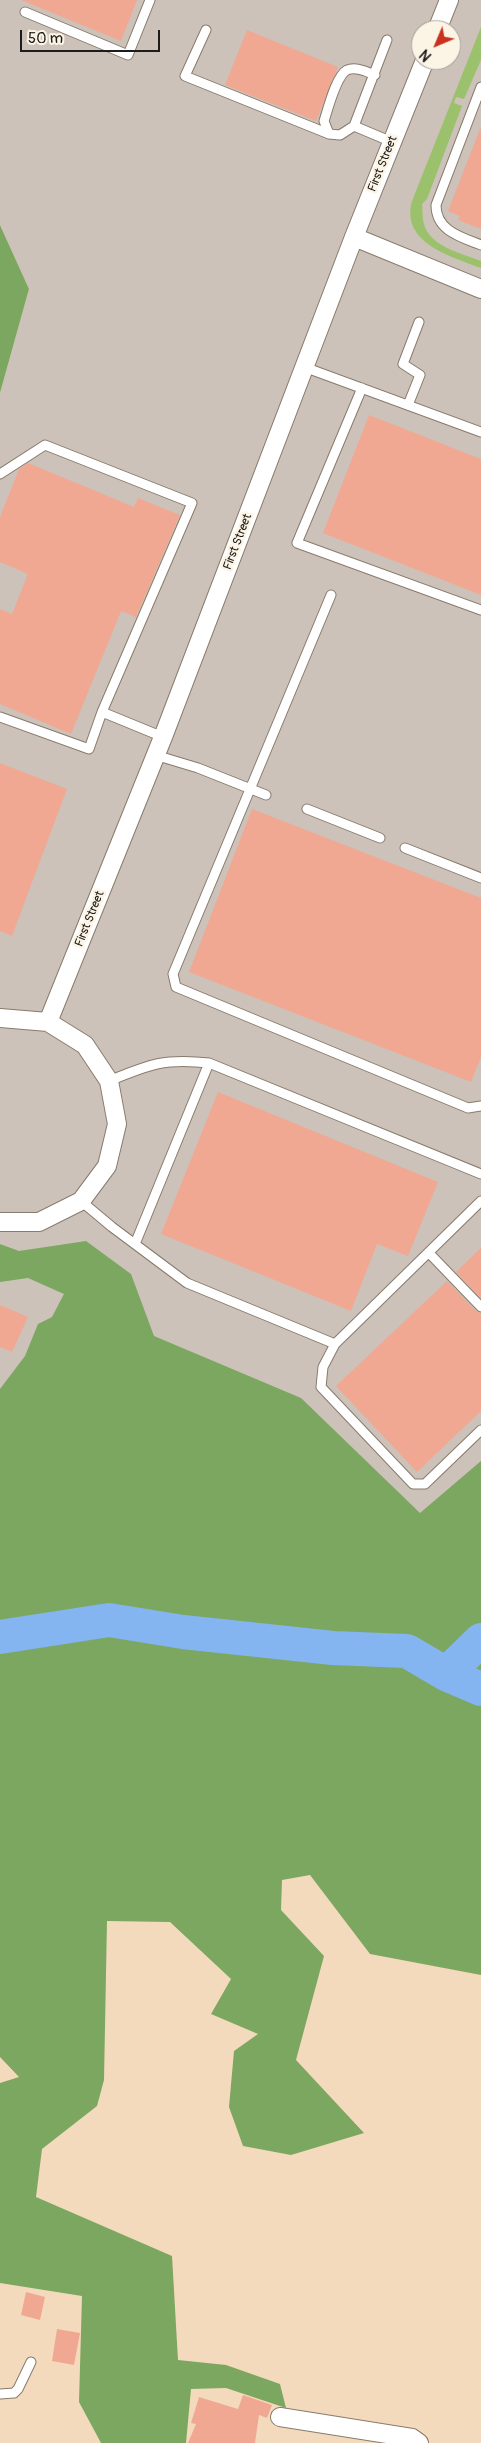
<!DOCTYPE html>
<style>
body{margin:0}
#map{position:relative;width:481px;height:2443px;overflow:hidden;background:#f4dabd;font-family:Pangolin,sans-serif}
canvas{display:block}
.north{position:absolute;left:411px;top:20px;width:50px;height:50px;box-sizing:border-box;background:#fcf5e5;border:1px solid #a29e95;border-radius:50%;rotate:225deg;font-size:14px;font-weight:700;line-height:20px;text-align:center;color:#1c1c1c}
.north::after{content:'';display:block;margin:auto;width:18px;height:22px;background:#c8321e;clip-path:polygon(50% 0,100% 100%,50% 72%,0 100%)}
.scale{position:absolute;left:20px;top:30px;width:140px;height:22px;box-sizing:border-box;border:2px solid #1c1c1c;border-top:0;padding-left:6px;font-size:15px;line-height:18px;white-space:nowrap;color:#1c1c1c;-webkit-text-stroke:4px #fcf5e5;paint-order:stroke}
</style>
<div id="map">
<canvas width="481" height="2443"></canvas>
<div class="north">N</div>
<div class="scale">50 m</div>
</div>
<script>
const ctx = document.querySelector('canvas').getContext('2d');
ctx.lineJoin = 'round';
function fill(path, color) { ctx.fillStyle = color; ctx.fill(path, 'evenodd'); }
function stroke(path, color, width, dash) { ctx.strokeStyle = color; ctx.lineWidth = width; ctx.lineCap = dash ? 'butt' : 'round'; ctx.setLineDash(dash || []); ctx.stroke(path); }
function write(font, color, halo, rows, align = 'center') {
  ctx.font = font + ' Pangolin,sans-serif'; ctx.lineWidth = 5; ctx.setLineDash([]); ctx.textBaseline = 'middle'; ctx.strokeStyle = halo; ctx.fillStyle = color; for (const [text, x, y, turn = 0] of rows) {
    ctx.save(); ctx.translate(x, y); ctx.rotate((+turn || 0) * Math.PI / 180); ctx.textAlign = isNaN(turn) ? turn : align; if (halo) ctx.strokeText(text, 0, 0); ctx.fillText(text, 0, 0); ctx.restore();
  }
}
fill(new Path2D(`
 M0,0H481V1650L0,1497V393L29,289L0,225ZM421,30H451V60H421Z`), '#ccc2b9');
fill(new Path2D(`
 M481,27V60L464,99L456,97L454,103L462,106L427,199L422,204C423,211 422,218 424,224C429,246 463,254 481,261V268C452,257 400,243 412,201Z`), '#9bc16c');
fill(new Path2D(`
 M0,225L29,289L0,393Z
 M86,1241L131,1274L154,1336L301,1398L420,1513L481,1461V1975L370,1954L310,1875L282,1880L281,1910L324,1956L296,2060L364,2133L291,2155L243,2146L229,2107L234,2051L258,2034L211,2014L231,1979L170,1922L107,1921L104,2080L97,2106L42,2149L36,2197L172,2256L178,2360L226,2365L280,2384L286,2408L226,2388L191,2389L186,2443H101L79,2402L82,2296L0,2283V2083L19,2077L0,2057V1389L25,1356L38,1324L52,1317L64,1294L28,1278L0,1282V1244L19,1251Z`), '#7ca760');
stroke(new Path2D(`
 M0,1637L109,1620L183,1632L333,1648L407,1651L446,1674L481,1689
 M446,1674L481,1640`), '#84b5f0', 34);
fill(new Path2D(`
 M21,0H137L121,41Z
 M247,30L338,67L316,121L225,85Z
 M480,129H481V229L458,220L460,216L448,211Z
 M369,415L481,459V595L323,533Z
 M28,463L134,507L138,498L180,515L136,617L121,611L71,734L0,704V609L12,614L28,574L0,562V517L19,469Z
 M0,763L67,789L12,936L0,931Z
 M252,809L481,898V1057L471,1082L189,972Z
 M218,1092L438,1182L408,1256L377,1244L351,1311L161,1234Z
 M481,1248V1298L456,1272Z
 M447,1281L476,1311L481,1313V1411L417,1472L336,1386Z
 M0,1305L28,1317L12,1352L0,1347Z
 M26,2292L45,2297L40,2320L21,2315Z
 M57,2329L80,2333L74,2365L52,2361Z
 M243,2395L272,2405L267,2418L259,2415L255,2443H188L196,2424L191,2423L199,2397L238,2409Z`), '#f1a892');
const lane = new Path2D(`
 M25,12L128,55L150,0
 M206,30L185,76L329,134L340,135L354,126L387,40
 M481,87L436,205C436,231 461,237 481,245
 M354,126L392,142
 M329,134L324,121C328,109 336,76 347,70C356,66 367,72 375,75
 M304,367L481,432
 M362,388L297,543L481,610
 M408,405L420,375L403,364L419,322
 M0,474L45,445L192,503L102,712L89,749L0,717
 M331,595L173,974L176,987L468,1108L481,1106
 M102,712L163,737
 M155,755L198,768L266,795
 M307,809L380,838
 M405,848L481,878
 M109,1081C150,1064 165,1058 209,1063L481,1174
 M81,1201L112,1227L187,1283L335,1344
 M481,1201L335,1344L323,1367L321,1387L413,1484H425L481,1430
 M135,1244L209,1063
 M429,1253L481,1307
 M0,2394L14,2393L18,2389L31,2362`);
const street = new Path2D(`
 M437,30L449,0
 M354,237L481,289
 M0,1018L48,1022L85,1045L109,1081L117,1124L107,1166L81,1201L39,1222H0
 M48,1022L163,737L354,237L425,60
 M280,2417L412,2438L419,2443`);
stroke(lane, '#887b6c', 11);
stroke(street, '#887b6c', 20);
stroke(lane, '#fff', 9);
stroke(street, '#fff', 18);
write('12px', '#1c1c1c', '#fcf5e5', [
 ["First Street",383,164,-68],
 ["First Street",238,542,-69],
 ["First Street",90,919,-68]
]);
</script>
